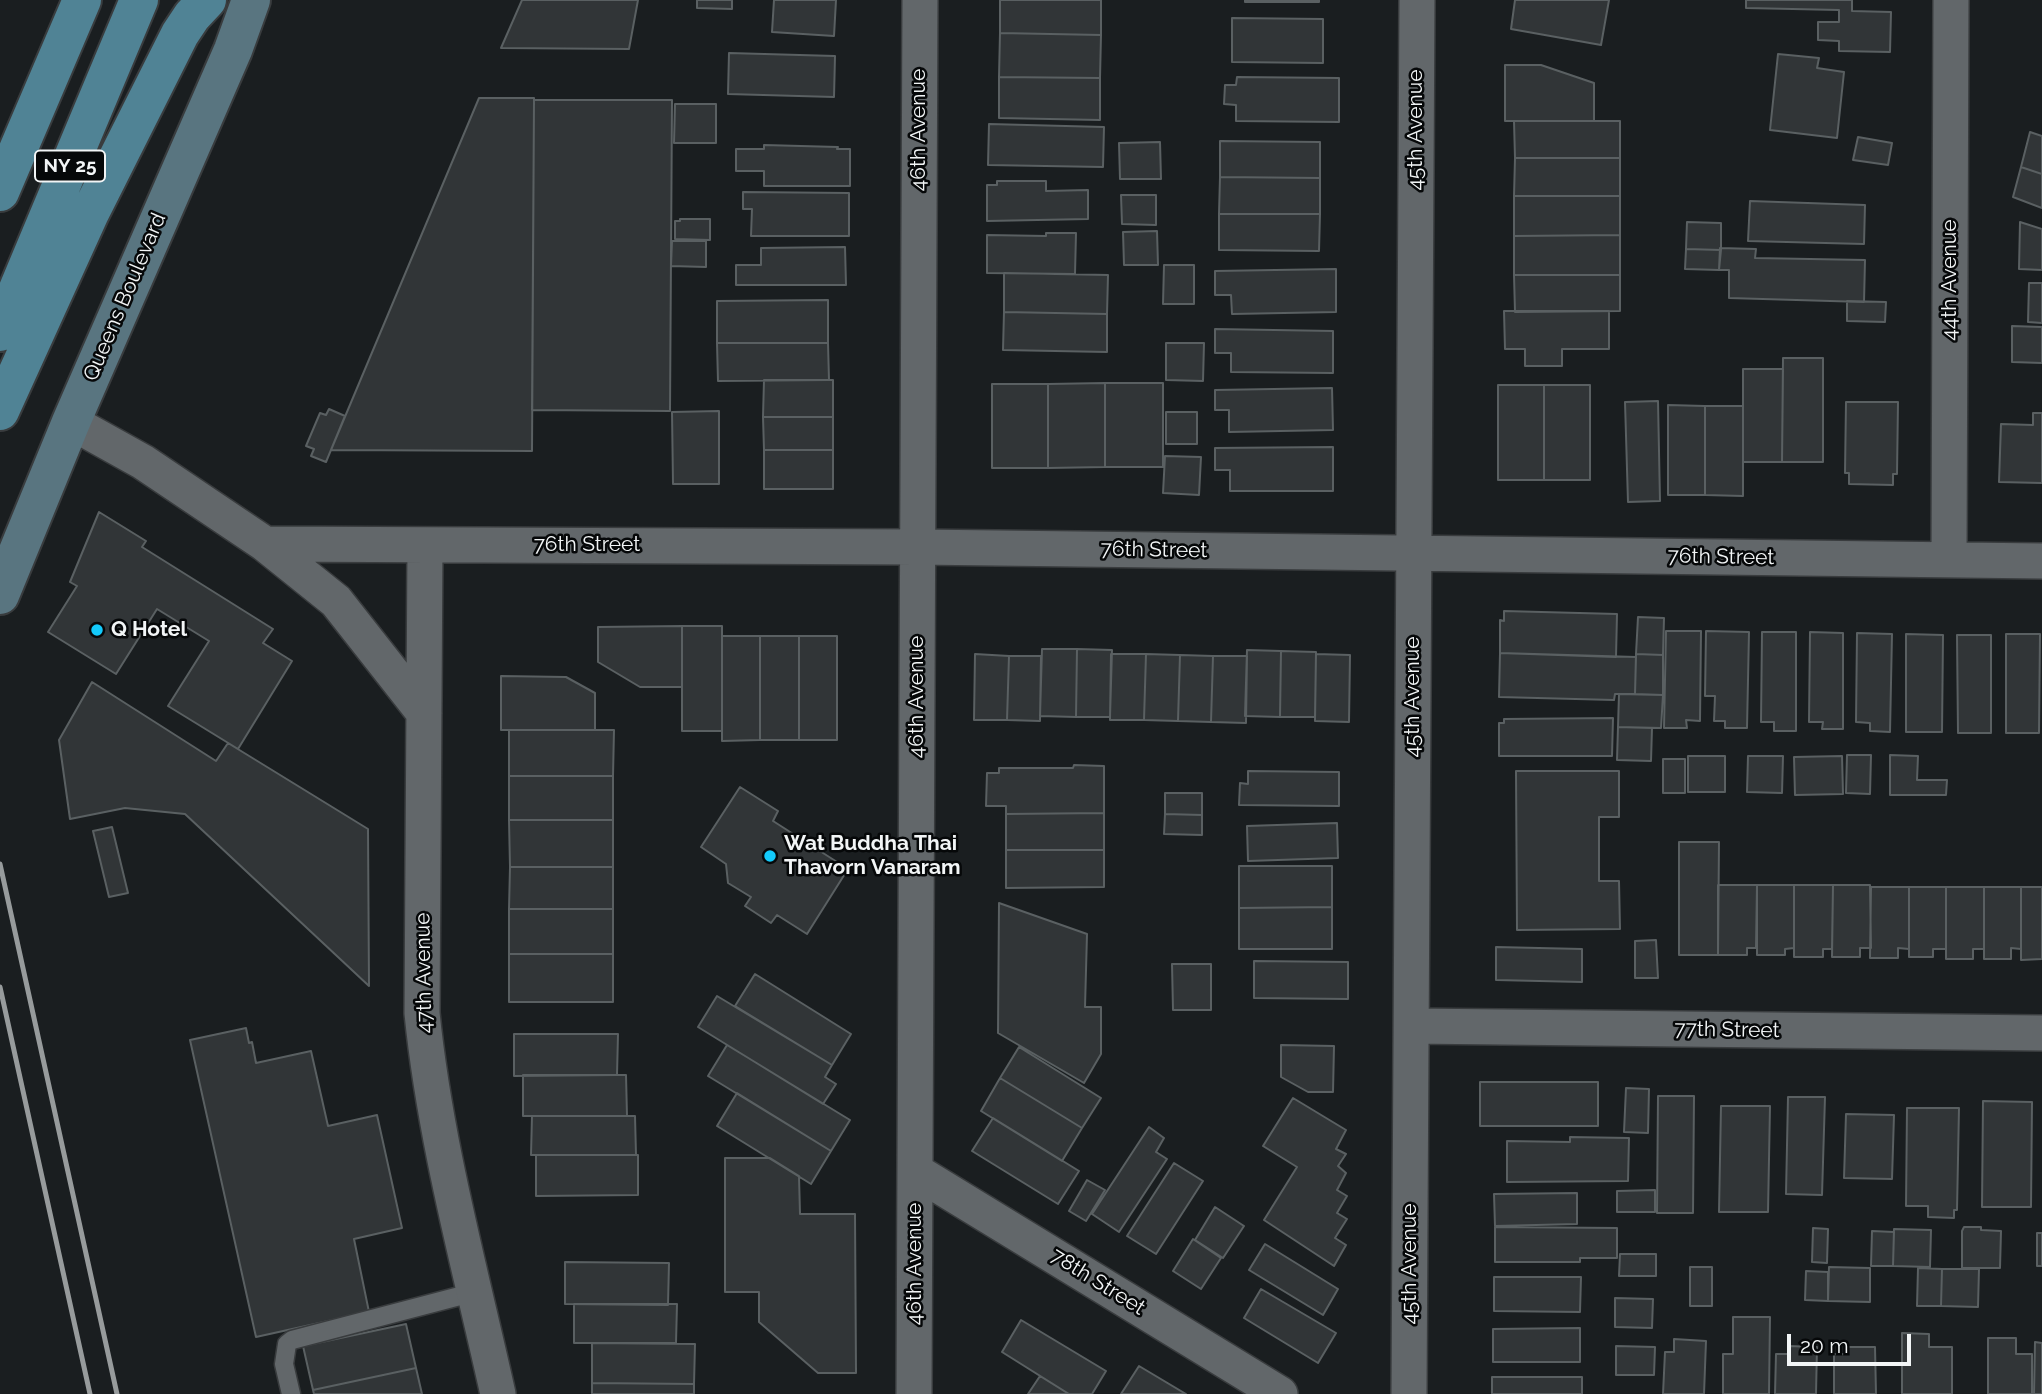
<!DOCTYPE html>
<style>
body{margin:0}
#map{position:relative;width:2042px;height:1394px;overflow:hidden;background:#1a1e20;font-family:Raleway,sans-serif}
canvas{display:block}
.scale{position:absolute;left:1787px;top:1334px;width:124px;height:32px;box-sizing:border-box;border:4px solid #f2f5f6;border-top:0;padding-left:9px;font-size:21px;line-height:24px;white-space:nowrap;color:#f2f5f6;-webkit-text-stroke:5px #060809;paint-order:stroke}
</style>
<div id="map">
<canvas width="2042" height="1394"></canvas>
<div class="scale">20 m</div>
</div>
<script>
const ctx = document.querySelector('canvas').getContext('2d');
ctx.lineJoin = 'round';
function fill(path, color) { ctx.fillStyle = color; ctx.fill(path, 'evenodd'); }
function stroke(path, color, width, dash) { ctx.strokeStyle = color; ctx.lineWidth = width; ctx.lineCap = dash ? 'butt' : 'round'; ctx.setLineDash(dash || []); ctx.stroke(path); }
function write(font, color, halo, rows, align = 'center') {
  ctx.font = font + ' Raleway,sans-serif'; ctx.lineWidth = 5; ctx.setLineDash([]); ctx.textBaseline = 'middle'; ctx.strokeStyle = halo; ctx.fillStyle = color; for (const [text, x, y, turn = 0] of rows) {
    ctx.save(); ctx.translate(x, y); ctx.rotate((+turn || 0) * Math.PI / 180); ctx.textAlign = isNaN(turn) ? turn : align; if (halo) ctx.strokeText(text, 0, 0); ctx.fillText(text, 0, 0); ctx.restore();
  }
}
const building = new Path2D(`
 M522,0H638L629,49L501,48Z
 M697,0H732V9L697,8Z
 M774,0H836L834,36L772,32Z
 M1000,0H1101V35L1000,33Z
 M1245,0H1319V2H1245Z
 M1515,0H1609L1601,45L1511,29Z
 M1746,0H1852V11L1891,12L1890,52L1839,51V41L1818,40V22H1839V10L1746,8Z
 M1232,18L1323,19V63L1232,62Z
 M1000,33L1101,35L1100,78L999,77Z
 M729,53L835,56L834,97L728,94Z
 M1778,54L1819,58L1817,68L1844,72L1837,138L1770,130Z
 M1505,65H1541L1594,83V121H1505Z
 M999,77L1100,78V120L999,118Z
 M1237,77L1339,78V122L1236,121V105L1224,104L1225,85H1236Z
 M479,98H534V100L532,451L331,450Z
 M534,100H672L670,411L532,410Z
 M675,104H716V143H674Z
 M1514,121H1620V158H1515Z
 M989,124L1104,127L1103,167L988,165Z
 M2030,132L2042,136V174L2021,167Z
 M1858,137L1892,143L1888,165L1853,160Z
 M1220,141L1320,142V178L1220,177Z
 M1160,142L1161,179H1120L1119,143Z
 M764,145L838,147L837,149H850V186H764V171H736V149H764Z
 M1515,158H1620V196H1514Z
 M2021,167L2042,174V208L2013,197Z
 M1220,177L1320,178V214H1219Z
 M997,181H1046V191L1088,190V219L987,221V185H997Z
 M743,192L849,193V236H751L752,209H743Z
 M1121,195H1156V225L1122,224Z
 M1514,196H1620V235L1514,236Z
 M1750,201L1865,205L1864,244L1748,241Z
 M1219,214H1320L1319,251L1219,250Z
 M680,219H710V240L675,239V221H680Z
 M1687,222L1721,223V250L1686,249Z
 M2020,222L2042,229V270L2019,269Z
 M1157,231L1158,265H1124L1123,232Z
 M1046,233H1076L1075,274L987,273V235L1046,236Z
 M1620,235V275H1514V236Z
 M672,241H706V267L671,266Z
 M845,247L846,285H736V265H761V248Z
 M1720,248L1756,249L1755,258L1865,260L1864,302L1729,298V270H1719Z
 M1686,249L1721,250L1719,270L1685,269Z
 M1164,265H1194V304H1163Z
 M1336,269V312L1232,314L1231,295H1215V271Z
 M1004,273L1108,275L1107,314L1004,312Z
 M1514,275H1620V311L1515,312Z
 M2029,283H2042V323L2028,322Z
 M828,300V343H717V301Z
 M1847,301L1886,302L1885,322L1847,321Z
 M1504,311H1609V349H1562V366H1525V349H1505Z
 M1004,312L1107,314V352L1003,350Z
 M2012,326L2042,327V363L2012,362Z
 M1215,329L1333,331V373L1231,372V353H1215Z
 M717,343H828L829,380L718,381Z
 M1166,343H1204L1203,381L1166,380Z
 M1783,358H1823V462H1782Z
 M1743,369H1783L1782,462H1743Z
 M764,380H833V417H763Z
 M1105,383H1163V467H1105Z
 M1105,383V467L1048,468V384Z
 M992,384H1048V468H992Z
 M1498,385H1544V480H1498Z
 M1544,385H1590V480H1544Z
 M1332,388L1333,430L1229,432V410H1215V390Z
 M1658,401L1660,501L1628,502L1625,402Z
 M1846,402H1898L1897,474H1893V485L1849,484V473H1845Z
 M1668,405L1705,406V495H1668Z
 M1705,406H1743V496L1705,495Z
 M329,409L345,416L326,462L311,456L314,449L306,446L320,413L326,415Z
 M719,411V484H673L672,412Z
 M1166,412H1197V444H1166Z
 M2033,413H2042V483L1999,482L2001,424L2033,425Z
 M763,417H833V450H764Z
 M1333,447V491H1230V470H1215V448Z
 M764,450H833V489H764Z
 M1165,456L1201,457L1199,495L1163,493Z
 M99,512L146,541L142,547L273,629L263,643L292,661L238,749L168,706L209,641L157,609L116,674L48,632L77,586L70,582Z
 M1504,611L1617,614L1616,657L1500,653V620L1504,621Z
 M1638,617L1664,618L1663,655L1636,654Z
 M682,626V687H640L598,662V627Z
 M682,626H722V731H682Z
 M1666,631H1701L1700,721L1686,720L1687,728H1664Z
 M1706,631L1749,632L1747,728H1725V721H1714L1715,696H1705Z
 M1762,632H1796V731H1774V722H1761Z
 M1810,632L1843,633V729H1822L1823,722H1809Z
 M1857,633L1892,634L1890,732L1870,731V723L1856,722Z
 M1906,634L1943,635L1942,732H1906Z
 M2006,634H2040L2039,733H2006Z
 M1957,635H1991V733H1958Z
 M722,636H760V740L722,741Z
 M760,636H799V740H760Z
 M799,636H837V740H799Z
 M1042,649H1077L1076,717L1040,716Z
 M1077,649L1112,650L1110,717H1076Z
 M1247,650L1281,651L1280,717L1245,716Z
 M1281,651L1316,652L1315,717H1280Z
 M1500,653L1636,657L1635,694H1615L1614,700L1499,697Z
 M975,654L1009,656L1007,720H974Z
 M1111,654H1146L1144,720H1110Z
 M1146,654L1180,655L1178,721L1144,720Z
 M1316,654L1350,655L1349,722L1315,721Z
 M1636,654L1663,655V695L1635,694Z
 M1180,655L1213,656L1211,722L1178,721Z
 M1009,656H1041L1040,721L1007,720Z
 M1213,656H1247L1246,723L1211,722Z
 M501,676L566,677L595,693V730H501Z
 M92,682L216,761L228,743L368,829L369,986L185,814L125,808L70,819L59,740Z
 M1619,694L1663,695L1661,728L1618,727Z
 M1613,718L1612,756H1499V723H1504V719Z
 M1618,727L1652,728L1651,761L1617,760Z
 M509,730H614L613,776H509Z
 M1847,755H1871L1870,794L1846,793Z
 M1890,755L1918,756L1917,780H1947L1946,795H1890Z
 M1688,756H1725V792H1688Z
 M1748,756H1783L1782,793L1747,792Z
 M1842,756L1843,794L1795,795L1794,757Z
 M1663,759H1685V793H1663Z
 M1074,765L1104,766V813L1006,814V806H986L987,773H999V768H1073Z
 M1248,771L1339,772V806L1239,805L1240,783L1248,784Z
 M1516,771H1619V817H1599V881H1619L1620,929L1517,930Z
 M509,776H613V820H509Z
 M740,787L778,811L773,821L848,869L807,934L777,915L771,923L745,906L751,897L728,883L726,864L701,847Z
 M1165,793H1202V815L1165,814Z
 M1104,813V850H1006V814Z
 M1165,814L1202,815V835L1164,834Z
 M509,820H613V867H510Z
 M1337,823L1338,858L1248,861L1247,826Z
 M112,827L128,893L109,897L93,831Z
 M1679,842H1719L1718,955H1679Z
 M1006,850H1104V887L1006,888Z
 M1239,866H1332V907L1239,908Z
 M510,867H613V909H509Z
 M1718,885H1757L1756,948H1747V955H1718Z
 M1757,885H1794V948L1785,949V955H1757Z
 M1794,885H1833L1832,949H1823V957H1794Z
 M1833,885H1870L1871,948H1860V957H1832Z
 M1871,887H1909V949L1898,948V958H1870Z
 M1909,887H1946V949H1933V957H1909Z
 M1946,887H1984V949H1973V959H1946Z
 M1984,887H2021V949L2011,948V959H1984Z
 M2021,887H2042V959L2021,960Z
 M999,903L1087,934L1085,1007H1101V1054L1084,1083L998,1033Z
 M1332,907V949H1239V908Z
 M509,909H613V954H509Z
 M1656,940L1658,978H1635V941Z
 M1496,947L1582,949V982L1496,980Z
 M509,954H613V1002H509Z
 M1254,961L1348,962V999L1254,998Z
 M1172,964H1211V1010H1173Z
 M755,974L851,1034L832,1065L735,1006Z
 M717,996L832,1065L825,1077L836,1084L823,1104L698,1027Z
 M246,1028L249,1043L252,1042L256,1063L311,1051L328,1126L377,1115L402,1228L354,1239L369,1312L256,1337L190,1040Z
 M514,1034H618L617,1075L514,1076Z
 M727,1045L850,1120L831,1151L708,1076Z
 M1281,1045L1334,1046L1333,1092H1308L1281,1077Z
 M1019,1047L1101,1098L1082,1128L1000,1078Z
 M523,1075H626L627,1116H523Z
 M1000,1078L1082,1128L1062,1161L981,1111Z
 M1480,1082H1598V1126H1480Z
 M1626,1088L1649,1089L1648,1133L1624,1132Z
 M737,1093L831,1151L811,1184L717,1126Z
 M1658,1096H1694L1693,1213H1657Z
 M1788,1097H1825L1822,1195L1786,1194Z
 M1293,1098L1346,1130L1336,1149L1346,1154L1338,1166L1346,1173L1337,1190L1347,1196L1337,1213L1347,1219L1335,1238L1346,1245L1334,1266L1264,1220L1297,1167L1263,1146Z
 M1983,1101L2032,1102L2031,1207H1982Z
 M1721,1106H1770L1768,1212H1719Z
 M1907,1108H1959L1957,1210H1954V1218L1928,1217V1206H1906Z
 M1846,1114L1894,1115L1892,1179L1844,1178Z
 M532,1116H635L636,1155H531Z
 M993,1118L1079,1171L1058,1204L972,1151Z
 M1149,1127L1164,1138L1156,1152L1167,1159L1119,1232L1092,1214Z
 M1570,1137L1629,1138L1628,1181L1507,1182V1141L1570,1142Z
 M536,1155H638V1195L536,1196Z
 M725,1158H770L799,1176L800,1214H855L856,1373H818L759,1322V1292H725Z
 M1174,1163L1203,1181L1156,1254L1127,1236Z
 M1087,1180L1105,1190L1086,1221L1069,1211Z
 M1655,1190V1212H1617V1191Z
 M1577,1193V1224L1495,1226L1494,1194Z
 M1215,1207L1244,1226L1223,1258L1195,1240Z
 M1495,1227L1617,1228V1258H1580V1262H1495Z
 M1964,1227H1981V1230L2001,1231L2000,1268H1962V1231Z
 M1813,1228L1828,1229L1827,1263L1812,1262Z
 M1894,1229L1931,1230L1930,1267L1893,1266Z
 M1872,1231L1894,1232L1893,1266H1871Z
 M2037,1233H2042V1266H2037Z
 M1193,1239L1221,1258L1201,1289L1173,1271Z
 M1265,1244L1338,1289L1323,1315L1249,1270Z
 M1620,1254H1656V1276H1619Z
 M565,1262L669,1263L668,1305L565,1304Z
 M1690,1267H1712V1306H1690Z
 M1829,1267L1870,1268V1302L1828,1301Z
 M1918,1268L1942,1269L1941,1306H1917Z
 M1942,1269H1979L1978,1307L1941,1306Z
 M1806,1271L1828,1272V1301L1805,1300Z
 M1494,1277H1581L1580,1312L1494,1311Z
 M1261,1289L1336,1333L1318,1363L1244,1318Z
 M1615,1298L1653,1299L1652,1328L1615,1327Z
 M574,1304H677L676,1343H574Z
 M1733,1317H1770L1769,1394H1723V1354H1733Z
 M1021,1320L1106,1371L1092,1394H1069L1002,1352Z
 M406,1324L416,1368L313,1390L303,1346Z
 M1580,1328V1362H1493V1329Z
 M1902,1333L1929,1334V1347H1952V1394H1902Z
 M1988,1338H2016V1354H2032V1394H1988Z
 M1674,1339L1706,1341L1704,1394H1663L1665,1352H1674Z
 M2035,1342L2042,1343V1394H2034Z
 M592,1343L695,1344L694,1384L592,1383Z
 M1616,1346L1655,1347L1654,1375H1616Z
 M1788,1346L1817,1347L1816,1394H1775L1776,1354H1788Z
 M1847,1347H1875L1876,1394H1834V1354H1847Z
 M1139,1366L1186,1394H1121Z
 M416,1368L422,1394H314L313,1390Z
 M1040,1376L1069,1394H1028Z
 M1492,1377H1582V1394H1492Z
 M592,1383L694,1384V1394H592Z`);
fill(building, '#313537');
stroke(building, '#5a6062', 2);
const lane = new Path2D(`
 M291,1394L284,1364L287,1344L292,1340L475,1292`);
const street = new Path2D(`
 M71,422L143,462L265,544L336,601L424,713
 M265,544L917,547L2042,561
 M425,545L422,1013C435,1142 470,1268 498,1394
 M1949,559L1951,0
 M1412,1026L2042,1033
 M915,1171L1280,1394
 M914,1394L920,0
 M1409,1394L1417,0`);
const secondary = new Path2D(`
 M0,595L71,422L233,50L251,0`);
const primary = new Path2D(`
 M0,192L82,0
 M0,332L139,0
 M0,411L90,213L180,34L192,16L207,0`);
stroke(lane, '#393c3e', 21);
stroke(street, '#393c3e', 38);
stroke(secondary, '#393c3e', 42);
stroke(primary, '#393c3e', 42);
stroke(lane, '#62676a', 18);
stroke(street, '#62676a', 35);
stroke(secondary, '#597580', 38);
stroke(primary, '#508395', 38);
stroke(new Path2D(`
 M0,864L117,1394
 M0,987L90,1394`), '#979b9c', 5);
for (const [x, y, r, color] of [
 [97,630,7,"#13cafb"],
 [770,856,7,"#13cafb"]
]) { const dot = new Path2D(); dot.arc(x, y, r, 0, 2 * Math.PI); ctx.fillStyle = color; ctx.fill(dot); stroke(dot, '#060809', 2.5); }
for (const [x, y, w] of [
 [70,166,70]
]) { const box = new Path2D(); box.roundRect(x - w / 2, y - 15.5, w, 31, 5); ctx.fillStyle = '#060809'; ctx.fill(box); stroke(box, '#f2f5f6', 2); }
write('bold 19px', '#f2f5f6', null, [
 ["NY 25",70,166]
]);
write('21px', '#f2f5f6', '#060809', [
 ["46th Avenue",919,130,-90],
 ["45th Avenue",1416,130,-90],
 ["44th Avenue",1950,280,-90],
 ["Queens Boulevard",125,297,-67],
 ["76th Street",587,545],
 ["76th Street",1154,550,1],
 ["76th Street",1721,557,1],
 ["46th Avenue",917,697,-90],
 ["45th Avenue",1413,697,-90],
 ["47th Avenue",424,973,-91],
 ["77th Street",1727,1030,1],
 ["46th Avenue",915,1264,-90],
 ["45th Avenue",1410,1264,-90],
 ["78th Street",1098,1282,32]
]);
write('bold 21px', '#f2f5f6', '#060809', [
 ["Q Hotel",111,630],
 ["Wat Buddha Thai",784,844],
 ["Thavorn Vanaram",784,868]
], 'left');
</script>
